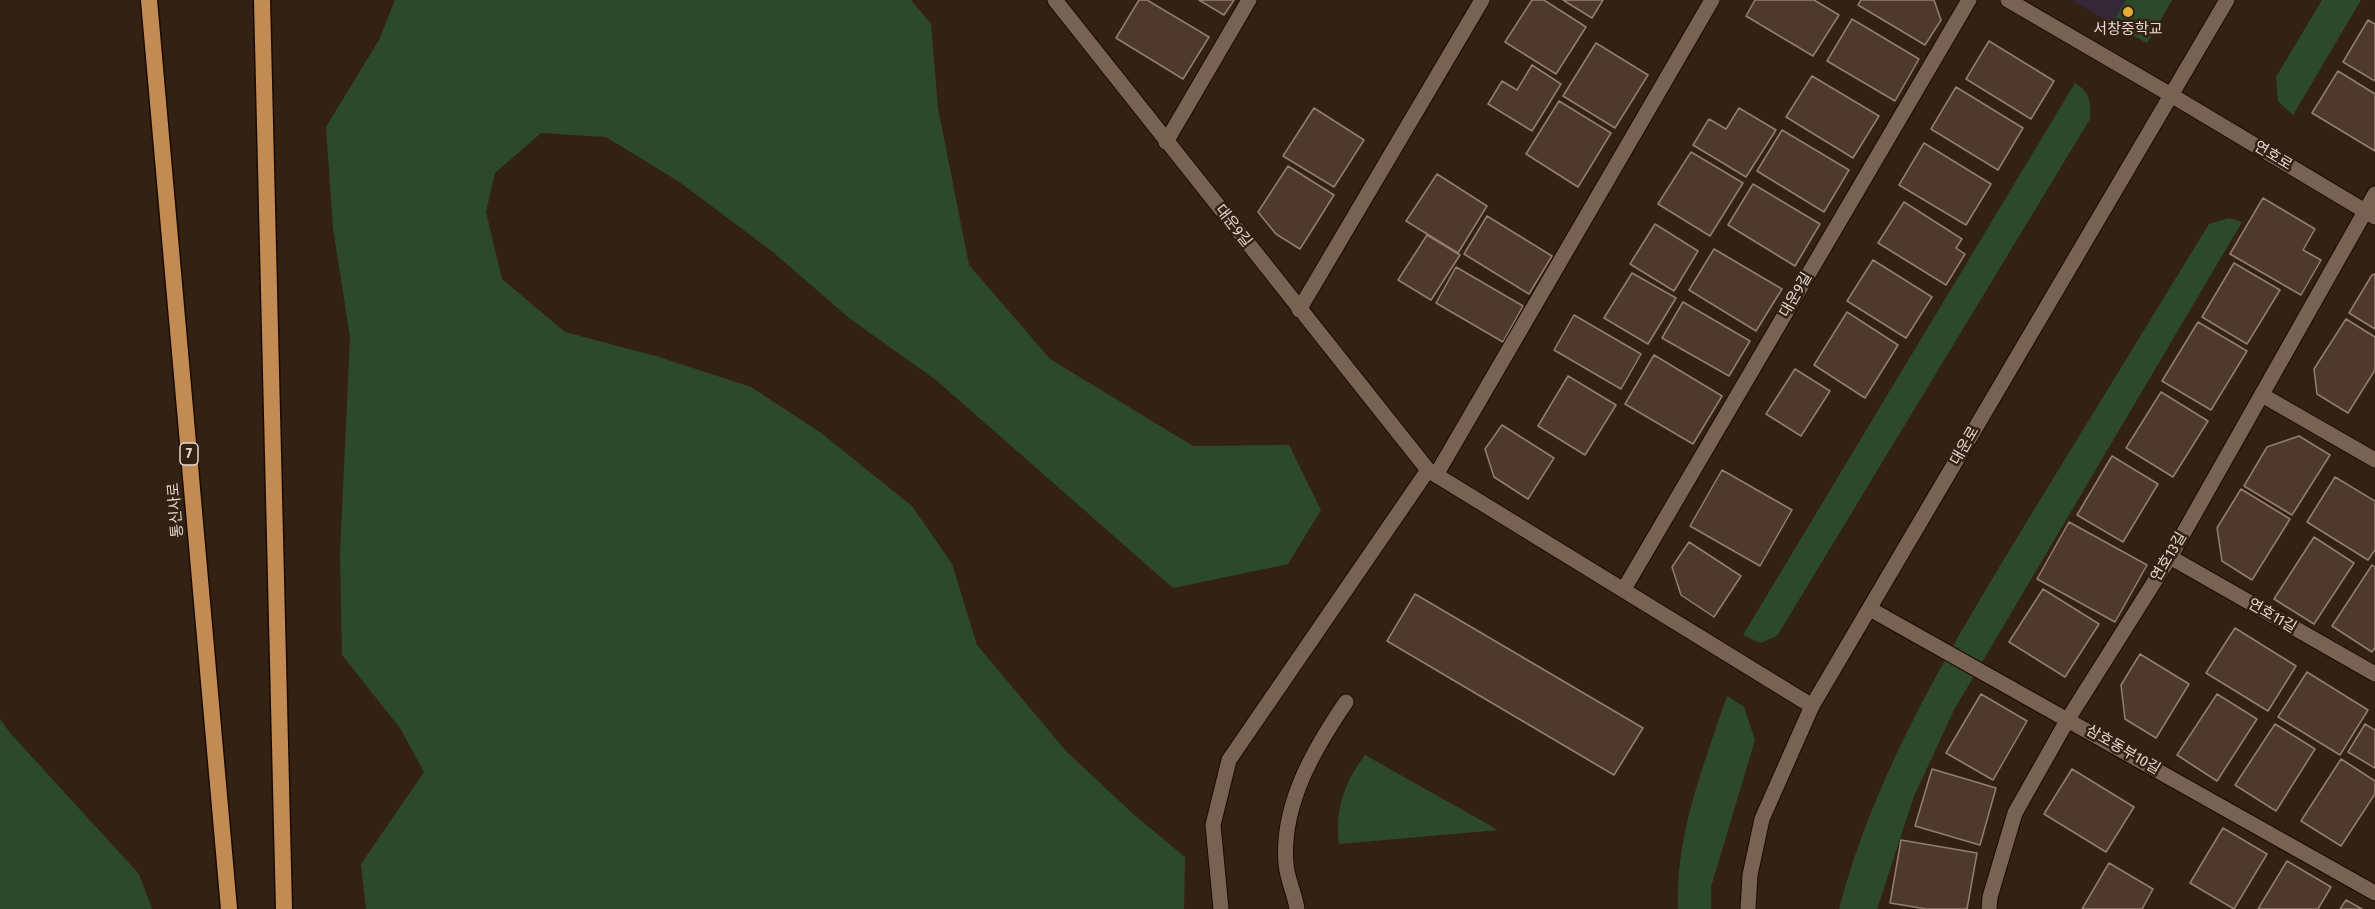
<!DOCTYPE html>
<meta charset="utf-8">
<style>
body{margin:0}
canvas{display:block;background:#332114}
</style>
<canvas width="2375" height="909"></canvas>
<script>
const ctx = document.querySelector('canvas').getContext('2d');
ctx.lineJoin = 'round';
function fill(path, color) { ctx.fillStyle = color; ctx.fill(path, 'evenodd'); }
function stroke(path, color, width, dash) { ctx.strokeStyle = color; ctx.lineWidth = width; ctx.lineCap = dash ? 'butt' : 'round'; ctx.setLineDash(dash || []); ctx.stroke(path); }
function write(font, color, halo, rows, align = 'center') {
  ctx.font = font + ' "Fira Sans Condensed","Noto Sans KR",sans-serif'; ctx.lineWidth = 5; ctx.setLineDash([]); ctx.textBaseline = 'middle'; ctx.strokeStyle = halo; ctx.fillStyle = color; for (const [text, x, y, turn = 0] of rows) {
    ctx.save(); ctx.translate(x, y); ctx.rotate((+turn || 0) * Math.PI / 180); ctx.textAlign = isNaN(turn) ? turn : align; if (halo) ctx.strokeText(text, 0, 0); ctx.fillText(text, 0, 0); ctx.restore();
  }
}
fill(new Path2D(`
 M2071,0H2172L2147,43Z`), '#342836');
fill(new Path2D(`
 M395,0H911L931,24L938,108L969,265L1050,359L1193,446L1289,445L1321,510L1288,564L1173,588L936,380L849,318L773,252L678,181L606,137L541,133L495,173L486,212L502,279L565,332L659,357L751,387L821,433L912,506L952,564L977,645L1066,751L1132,813L1185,857L1184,909H366L361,864L424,772L400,728L342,655L340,555L350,337L333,228L326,127L379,40Z
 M2126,0H2172L2147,43L2112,24Z
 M2322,0H2361L2293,115L2278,101L2276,77Z
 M2075,83C2090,92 2091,102 2090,119L1777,636L1761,643L1743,635Z
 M2229,218L2242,222L1955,708L1914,796L1877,909H1839C1876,768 1954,642 2029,518C2089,420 2149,322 2209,224Z
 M1727,696L1744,707L1755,740L1711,887V909H1678C1675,836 1704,764 1727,696Z
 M0,719L11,734L139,874L152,909H0Z
 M1365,755L1498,830L1339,844C1335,809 1344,783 1365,755Z`), '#2d492d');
const building = new Path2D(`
 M1139,0H1147L1209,37L1183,79L1116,38Z
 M1199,0H1234L1224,15Z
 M1532,0H1544L1586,27L1556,74L1505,42Z
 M1563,0H1603L1592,18Z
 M1755,0H1814L1839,15L1813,56L1746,16Z
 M1861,0H1934L1941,20L1925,45L1858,5Z
 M1852,19L1919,59L1895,101L1827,61Z
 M2368,20L2375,24V81L2343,62Z
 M1989,41L2054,81L2031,119L1966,79Z
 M1596,43L1648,75L1615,128L1563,96Z
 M1532,65L1561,84L1532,131L1488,104L1502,81L1517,90Z
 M2338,71L2375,94V151L2312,113Z
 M1812,76L1879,116L1853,158L1786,117Z
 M1956,87L2023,128L1998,170L1931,129Z
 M1559,101L1611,133L1578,187L1526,154Z
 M1314,108L1364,140L1334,187L1283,156Z
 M1739,108L1776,130L1746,177L1693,145L1709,119L1726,129Z
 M1782,130L1849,170L1824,212L1757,171Z
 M1924,143L1991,184L1966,225L1899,185Z
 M1691,152L1743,183L1710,236L1658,204Z
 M1288,166L1334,195L1300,249L1276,234L1258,212Z
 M1437,174L1487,206L1458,253L1406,221Z
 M1753,184L1820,224L1795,266L1728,225Z
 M2263,198L2315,229L2303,250L2321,260L2301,295L2230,254Z
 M1904,202L1962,239L1956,248L1965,254L1946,285L1878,243Z
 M1487,216L1552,256L1529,294L1464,254Z
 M1655,224L1698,251L1674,291L1630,264Z
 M1427,235L1460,255L1431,300L1398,280Z
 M1714,249L1782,289L1756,331L1689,290Z
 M1873,260L1932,297L1906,338L1847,301Z
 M2234,263L2280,290L2247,344L2202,317Z
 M1456,267L1523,306L1503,342L1436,303Z
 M1632,273L1676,298L1648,344L1604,318Z
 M2375,274V329L2349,313L2372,275Z
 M1683,302L1750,341L1729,376L1662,338Z
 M1847,312L1898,345L1865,398L1814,365Z
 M1574,315L1641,354L1621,389L1554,350Z
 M2346,319L2375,337V370L2348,413L2317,394L2314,369Z
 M2198,322L2247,351L2211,410L2162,381Z
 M1654,355L1722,396L1693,444L1625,404Z
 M1795,369L1830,391L1801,436L1766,414Z
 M1568,376L1616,405L1585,455L1538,426Z
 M2161,392L2208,421L2173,477L2126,448Z
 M1502,425L1554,458L1528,499L1494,477L1485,449Z
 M2299,436L2330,455L2292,515L2244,486L2267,447Z
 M2112,456L2158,484L2123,542L2077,515Z
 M1722,470L1792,510L1760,566L1690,526Z
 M2335,477L2375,501V550L2368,560L2307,522Z
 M2241,489L2290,519L2252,580L2222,561L2217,528Z
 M2069,522L2147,565L2115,622L2037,579Z
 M2314,537L2354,563L2314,624L2274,599Z
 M1689,542L1741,576L1714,617L1681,595L1672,567Z
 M2372,565L2375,567V648L2372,652L2332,626Z
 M2043,589L2099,624L2065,677L2009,642Z
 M1415,594L1643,728L1614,775L1387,641Z
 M2235,628L2296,666L2268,711L2206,673Z
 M2140,654L2189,684L2156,738L2125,719L2121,685Z
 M2307,672L2368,710L2340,755L2278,717Z
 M1981,694L2027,721L1993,780L1946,753Z
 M2217,694L2257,719L2217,781L2177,755Z
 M2275,724L2315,749L2276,811L2235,785Z
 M2365,724L2375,730V768L2348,752Z
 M2341,759L2375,781V794L2341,846L2301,821Z
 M1932,769L1996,788L1980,845L1915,826Z
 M2072,769L2134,807L2106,852L2044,814Z
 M2223,828L2267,854L2234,909L2190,883Z
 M1901,840L1977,853L1967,909H1927L1890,903Z
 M2287,861L2331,887L2318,909H2258Z
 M2109,863L2153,889L2142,909H2082Z
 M2346,900L2362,909H2340Z`);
fill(building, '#4d3a2c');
stroke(building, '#947f6f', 1.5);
const service = new Path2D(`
 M1297,909C1295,894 1287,879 1286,864C1281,805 1314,749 1346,702`);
const minor = new Path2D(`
 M1055,0L1428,470L1812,706
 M2008,0L2171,95
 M1166,142L1249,0
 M1299,310L1482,0
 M2262,395L2375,460
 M1436,475L1712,0
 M2170,557L2375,674
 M1624,589L1969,0
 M1870,609L2375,893
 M1221,909L1213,825L1229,760L1428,470
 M1989,909L1990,897L2015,813L2068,719L2170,557L2375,194`);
const tertiary = new Path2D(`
 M2171,95L2375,217
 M1748,909L1750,875L1762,819L1812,706L2227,0`);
const trunk = new Path2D(`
 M149,0L229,909
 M262,0L284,909`);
stroke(service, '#1a0a01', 17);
stroke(minor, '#1a0a01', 17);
stroke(tertiary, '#1a0a01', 17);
stroke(trunk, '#1a0a01', 19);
stroke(service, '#776253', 15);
stroke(minor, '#776253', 15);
stroke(tertiary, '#776253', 15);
stroke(trunk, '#c28b53', 16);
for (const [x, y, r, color] of [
 [2128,12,6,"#e4ad35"]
]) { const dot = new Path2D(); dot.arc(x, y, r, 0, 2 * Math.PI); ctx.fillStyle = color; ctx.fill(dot); stroke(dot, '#332114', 2); }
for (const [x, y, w] of [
 [189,454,18]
]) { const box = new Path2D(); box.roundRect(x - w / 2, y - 11, w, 22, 4.5); ctx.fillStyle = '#332114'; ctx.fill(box); stroke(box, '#e5d9d0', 1.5); }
write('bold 14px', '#e5d9d0', null, [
 ["7",189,454]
]);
write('15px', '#e5d9d0', '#332114', [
 ["서창중학교",2128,30]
]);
write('15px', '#e5d9d0', '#332114', [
 ["연호로",2273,156,31],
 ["대운9길",1233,226,52],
 ["대운9길",1796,295,-60],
 ["대운로",1965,446,-60],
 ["통신사로",176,510,-95],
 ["연호13길",2169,557,-59],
 ["연호11길",2272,616,30],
 ["삼호동부10길",2123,750,30]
]);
</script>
